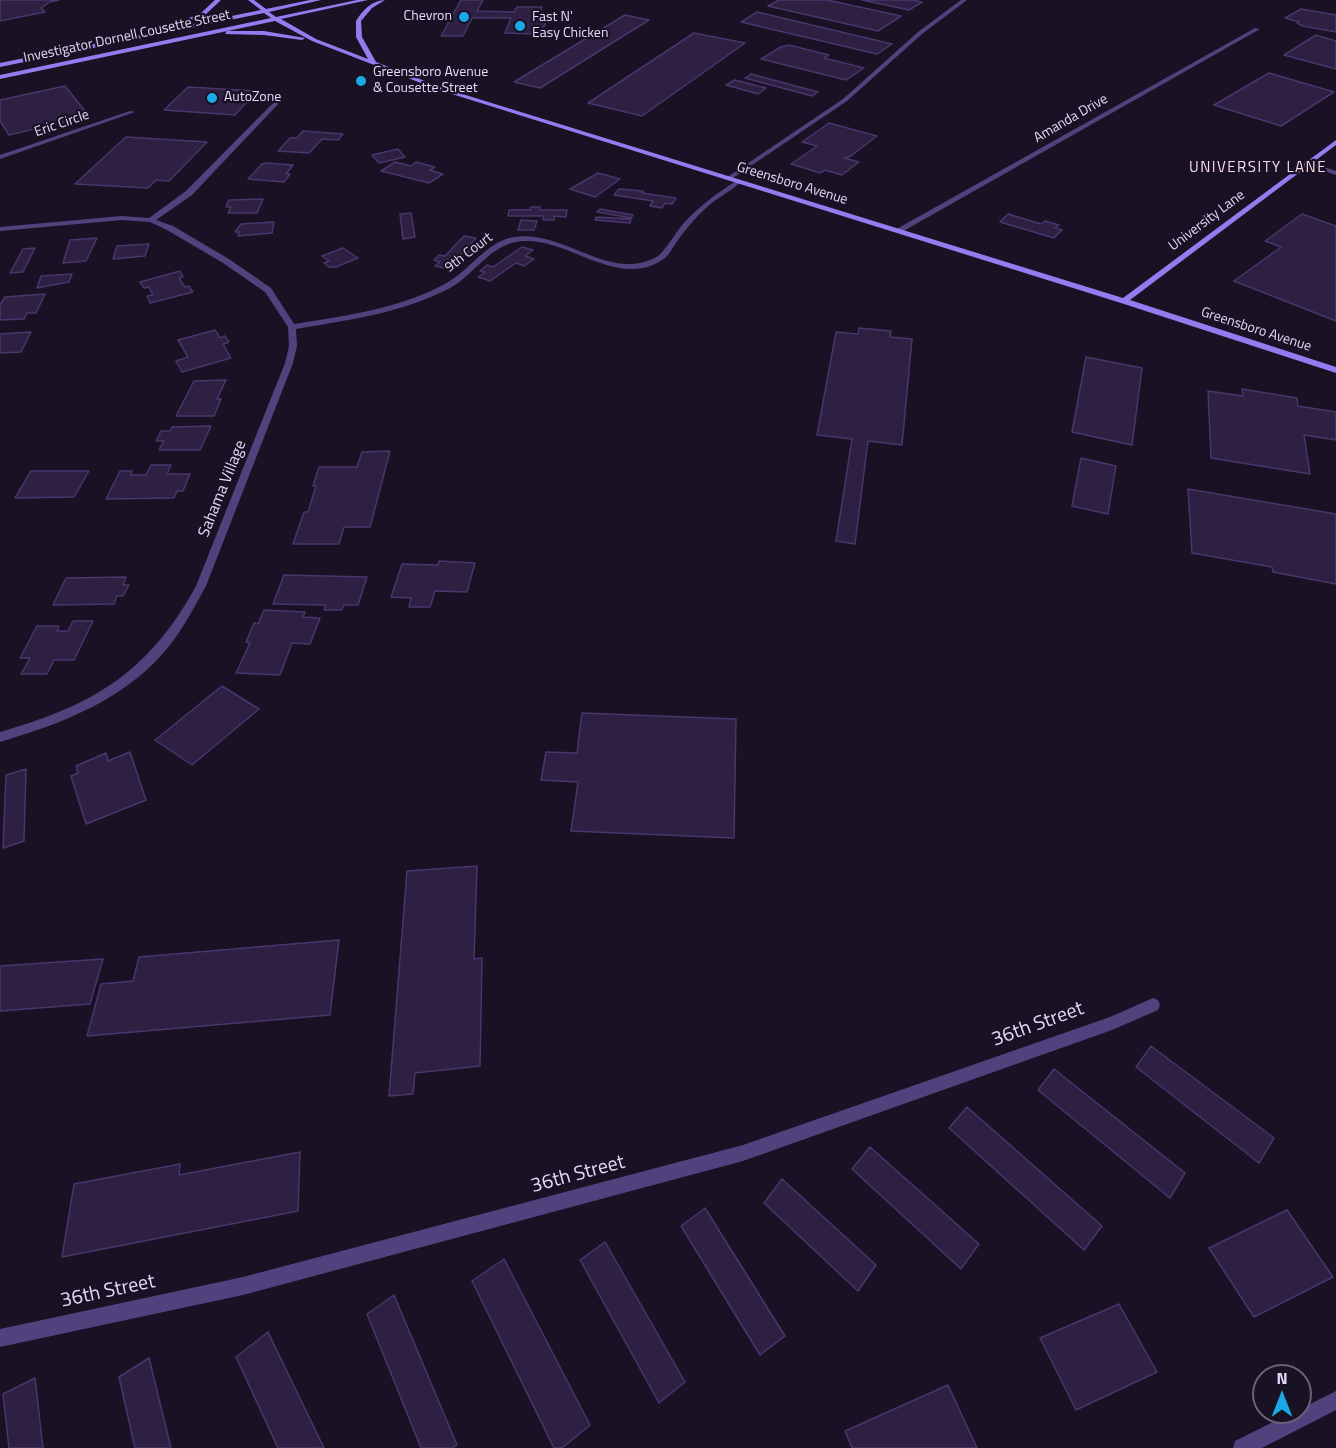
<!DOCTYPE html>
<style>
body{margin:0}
#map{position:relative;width:1336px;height:1448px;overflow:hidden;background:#181224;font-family:"Titillium Web",sans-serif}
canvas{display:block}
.north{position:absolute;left:1252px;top:1364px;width:60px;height:60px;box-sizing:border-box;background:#181224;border:2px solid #69627a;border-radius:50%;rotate:0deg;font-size:16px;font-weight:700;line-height:24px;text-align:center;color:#e3d9fa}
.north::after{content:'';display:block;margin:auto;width:21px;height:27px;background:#1ca8e4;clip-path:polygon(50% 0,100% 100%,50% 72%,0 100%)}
</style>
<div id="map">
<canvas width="1336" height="1448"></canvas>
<div class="north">N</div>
</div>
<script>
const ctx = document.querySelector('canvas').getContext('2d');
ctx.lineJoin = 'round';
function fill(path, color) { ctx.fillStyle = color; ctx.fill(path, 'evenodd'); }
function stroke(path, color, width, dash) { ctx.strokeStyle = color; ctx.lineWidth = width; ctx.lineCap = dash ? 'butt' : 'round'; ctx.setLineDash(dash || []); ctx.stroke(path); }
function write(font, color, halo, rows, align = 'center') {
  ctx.font = font + ' "Titillium Web",sans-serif'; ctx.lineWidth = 4.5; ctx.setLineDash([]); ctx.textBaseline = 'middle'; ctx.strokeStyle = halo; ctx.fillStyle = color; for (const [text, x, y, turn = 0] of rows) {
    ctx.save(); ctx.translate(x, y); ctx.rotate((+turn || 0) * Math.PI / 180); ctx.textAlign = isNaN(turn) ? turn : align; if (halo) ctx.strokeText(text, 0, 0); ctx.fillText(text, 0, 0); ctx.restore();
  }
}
const building = new Path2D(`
 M0,0H59L50,2L41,8L45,12L0,21Z
 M461,0H483L477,11L514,12L517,7H542L539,16H548L544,27H535L532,34L505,33L511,18H472L463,36H441Z
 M779,0H827L901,16L878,31L768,6Z
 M862,0H912L922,2L909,10Z
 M1301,9L1336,15V32L1303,26L1297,23L1299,22L1285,18Z
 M757,12L892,44L877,54L741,22Z
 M625,15L649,20L540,88L514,82Z
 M694,33L745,43L642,116L588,103Z
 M1316,35L1336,41V69L1284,55Z
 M789,45L829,55L824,58L864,68L846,80L761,59L781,47Z
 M1269,73L1334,92L1281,126L1214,105Z
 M751,74L818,92L812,96L745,78Z
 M735,80L766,88L758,94L726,85Z
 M65,86L89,116L9,135L0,121V100Z
 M188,87L257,91L235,115L164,110Z
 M829,123L877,136L851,156L844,158L859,162L842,175L825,170L820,173L791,164L817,146L802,142Z
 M303,131L343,134L338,140L322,139L309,153L278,151L290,138H297Z
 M126,137L207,142L169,181L156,180L148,188L75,184Z
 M398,149L405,157L379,163L372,155Z
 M395,162L411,166L416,162L435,167L430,170L443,174L429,183L381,171Z
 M267,163L293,165L286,174H290L284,182L248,179L262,164Z
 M598,173L620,179L595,197L570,189Z
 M619,189L643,191L642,193L676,198L672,204L665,203L662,208L650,206L653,201L614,195Z
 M263,199L257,213H228L231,207H226L229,200Z
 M531,207H540V210H567L566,217L554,216V220H543L544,216H508L509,210H530Z
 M600,209L633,215L631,218L597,212Z
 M411,213L415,237L403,239L400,214Z
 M1008,214L1041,224L1045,221L1059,225L1055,228L1062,230L1054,238L1000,222Z
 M1302,214L1336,226V321L1234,281L1281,247L1265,241Z
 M596,217L631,219L630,223L595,220Z
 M521,220L537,221L534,230H518Z
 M274,222L272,233L238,236L239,232H235L241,224Z
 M464,236L476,238L467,248L473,249L468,254L462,253L448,269L435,266L440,262L434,260L439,255L445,256Z
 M97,238L86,261L63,263L70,240Z
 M149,244L145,256L113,259L117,246Z
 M522,247L533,250L525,256L534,259L524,266L516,263L490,281L478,277L485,272L480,271L487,265L493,267Z
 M35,248L23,272L10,273L23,249Z
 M343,248L358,258L336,267H329L324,263L329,261L322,256Z
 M180,271L183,277L179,278L185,287L189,286L193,292L150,303L147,296L153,295L149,287L144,288L140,282Z
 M72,274L69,282L37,288L41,276Z
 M45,294L36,313H27L24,319L0,320V305L5,297Z
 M859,328L891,331L890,337L912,339L902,445L868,441L855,544L836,541L852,439L817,435L836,332L858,334Z
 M215,330L220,338L225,336L229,342L223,344L231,358L182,372L176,361L188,357L178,340Z
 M31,332L21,352L0,353V334Z
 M1086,357L1142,368L1132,445L1072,432Z
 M226,380L217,399H221L214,416H176L194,381Z
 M1242,389L1297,398L1298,406L1336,412V440L1304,435L1310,474L1211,458L1208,391L1243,396Z
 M211,426L200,450H159L164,441H156L161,431H170L172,427Z
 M390,451L370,527H344L339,544H293L304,512H308L316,486H313L319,467H357L362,452Z
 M1081,458L1116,466L1108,514L1072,506Z
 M151,465H171L167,474H190L183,491H177L174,498L106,499L120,471H132L131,475H146Z
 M31,471H89L74,497L15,498Z
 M1188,489L1336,514V584L1273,572L1272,567L1192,553Z
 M439,561L475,563L467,592L435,591L430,607H409L411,598L391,597L402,564L438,565Z
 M284,575L367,577L358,605H344L342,610H324L326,605L273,604Z
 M126,577L123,585H129L123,596H117L114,604L53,605L66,578Z
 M264,610L305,612L303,617L320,618L310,644L292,643L280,675L236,673L250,643L246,642L254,623L258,624Z
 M73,621H93L74,660H54L47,674H21L30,658H20L37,626H59L57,631H68Z
 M222,686L259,709L192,765L155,740Z
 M582,713L736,719L734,838L571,831L578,782L541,780L546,752L577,753Z
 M130,752L146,800L86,824L71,776L78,773L76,766L106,753L108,761Z
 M26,769L24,841L3,848L6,775Z
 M477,866L474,959L482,958L480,1066L415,1073L413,1094L389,1096L407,871Z
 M339,940L330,1015L87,1036L101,984L133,981L139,957Z
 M103,959L90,1004L0,1011V966Z
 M1151,1046L1274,1138L1259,1163L1136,1067Z
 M1054,1069L1185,1173L1170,1198L1038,1090Z
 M967,1107L1102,1226L1084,1250L949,1128Z
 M870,1147L979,1244L961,1269L852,1169Z
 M300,1152L298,1211L62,1257L74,1184L180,1164L179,1175Z
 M782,1179L876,1265L858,1291L764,1203Z
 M705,1208L785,1336L760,1355L681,1226Z
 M1287,1210L1333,1277L1254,1317L1209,1248Z
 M605,1242L685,1382L659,1403L580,1260Z
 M504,1259L590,1425L562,1448H554L472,1281Z
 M394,1295L457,1445L452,1448H421L367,1314Z
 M1119,1304L1157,1372L1076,1410L1040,1338Z
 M268,1332L324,1448H278L236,1357Z
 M149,1358L171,1448H135L119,1377Z
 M35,1378L43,1448H9L3,1394Z
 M948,1385L977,1448H852L845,1431Z`);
fill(building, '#2e2042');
stroke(building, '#4a356c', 1.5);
fill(new Path2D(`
 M961,0H967L922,34L847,101L730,180H726V178L843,99L918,32Z
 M1255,28L1260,29L900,233L893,231Z
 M277,99L282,100L192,195L156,220L173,226L229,259L271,288L294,324C344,316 398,309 443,285C467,273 483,246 509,238C560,225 610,285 658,256C666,250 676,232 683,224C699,206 716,194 736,181L741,182C730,192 716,198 705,209C695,218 686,229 678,240C674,245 670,254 665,258C616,294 562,229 512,243C487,250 472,276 450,288C403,313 348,320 296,329L297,346L293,363L206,586C195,606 184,627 170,645C127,699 64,723 0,742V732C94,705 148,673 196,586L285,363L289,346L288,327L265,292L223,263L167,230L150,222L122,220L0,231V227L122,216L149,218L186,191Z
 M130,111L135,112L0,159V155Z
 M1306,161L1336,171V175L1304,164L1303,163Z
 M1153,998L1158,1000L1160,1005L1158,1010L1112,1030L743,1161L243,1295L0,1347V1329L243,1277L743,1145L1110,1017Z
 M1336,1391V1410L1262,1448H1233L1235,1441L1293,1412H1300V1409Z`), '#50427d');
fill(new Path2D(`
 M215,0H221L205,15L187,22L184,20L201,13Z
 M248,0H254L266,9L310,0H321L269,12L276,17L357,0H368L281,19L316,39L368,59L356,37V21C362,11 372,0 385,0L372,8L361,21L362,37L376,62L443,88L1123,298L1336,140V145L1130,300L1336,367V373L1121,303L439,90L312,41L275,21L0,79V75L271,18L264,13L0,67V63L261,10Z
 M227,31H264L305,38L302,40L264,35L225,34Z`), '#957bef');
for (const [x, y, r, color] of [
 [464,17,6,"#1ca8e4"],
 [520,26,6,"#1ca8e4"],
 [361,81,6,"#1ca8e4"],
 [212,98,6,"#1ca8e4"]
]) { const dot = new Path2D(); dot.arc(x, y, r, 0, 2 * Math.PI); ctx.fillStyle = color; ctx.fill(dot); stroke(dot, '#181224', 2); }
write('14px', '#e3d9fa', '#181224', [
 ["Chevron",452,17,"right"],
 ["Fast N'",532,18],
 ["Easy Chicken",532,34],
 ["Greensboro Avenue",373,73],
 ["& Cousette Street",373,89],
 ["AutoZone",224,98]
], 'left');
write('14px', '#e3d9fa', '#181224', [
 ["Investigator Dornell Cousette Street",127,37,-12],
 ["Amanda Drive",1071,119,-30],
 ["Eric Circle",62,124,-19],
 ["Greensboro Avenue",792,184,17],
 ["University Lane",1207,221,-37],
 ["9th Court",469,253,-37],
 ["Greensboro Avenue",1256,330,18]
]);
ctx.letterSpacing = '1.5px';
write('15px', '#fbdbe9', '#181224', [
 ["UNIVERSITY LANE",1258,168]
]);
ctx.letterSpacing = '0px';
write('16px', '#e3d9fa', '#181224', [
 ["Sahama Village",223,489,-68]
]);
write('20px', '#e3d9fa', '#181224', [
 ["36th Street",1038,1025,-20],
 ["36th Street",578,1175,-15],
 ["36th Street",108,1292,-12]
]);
</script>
